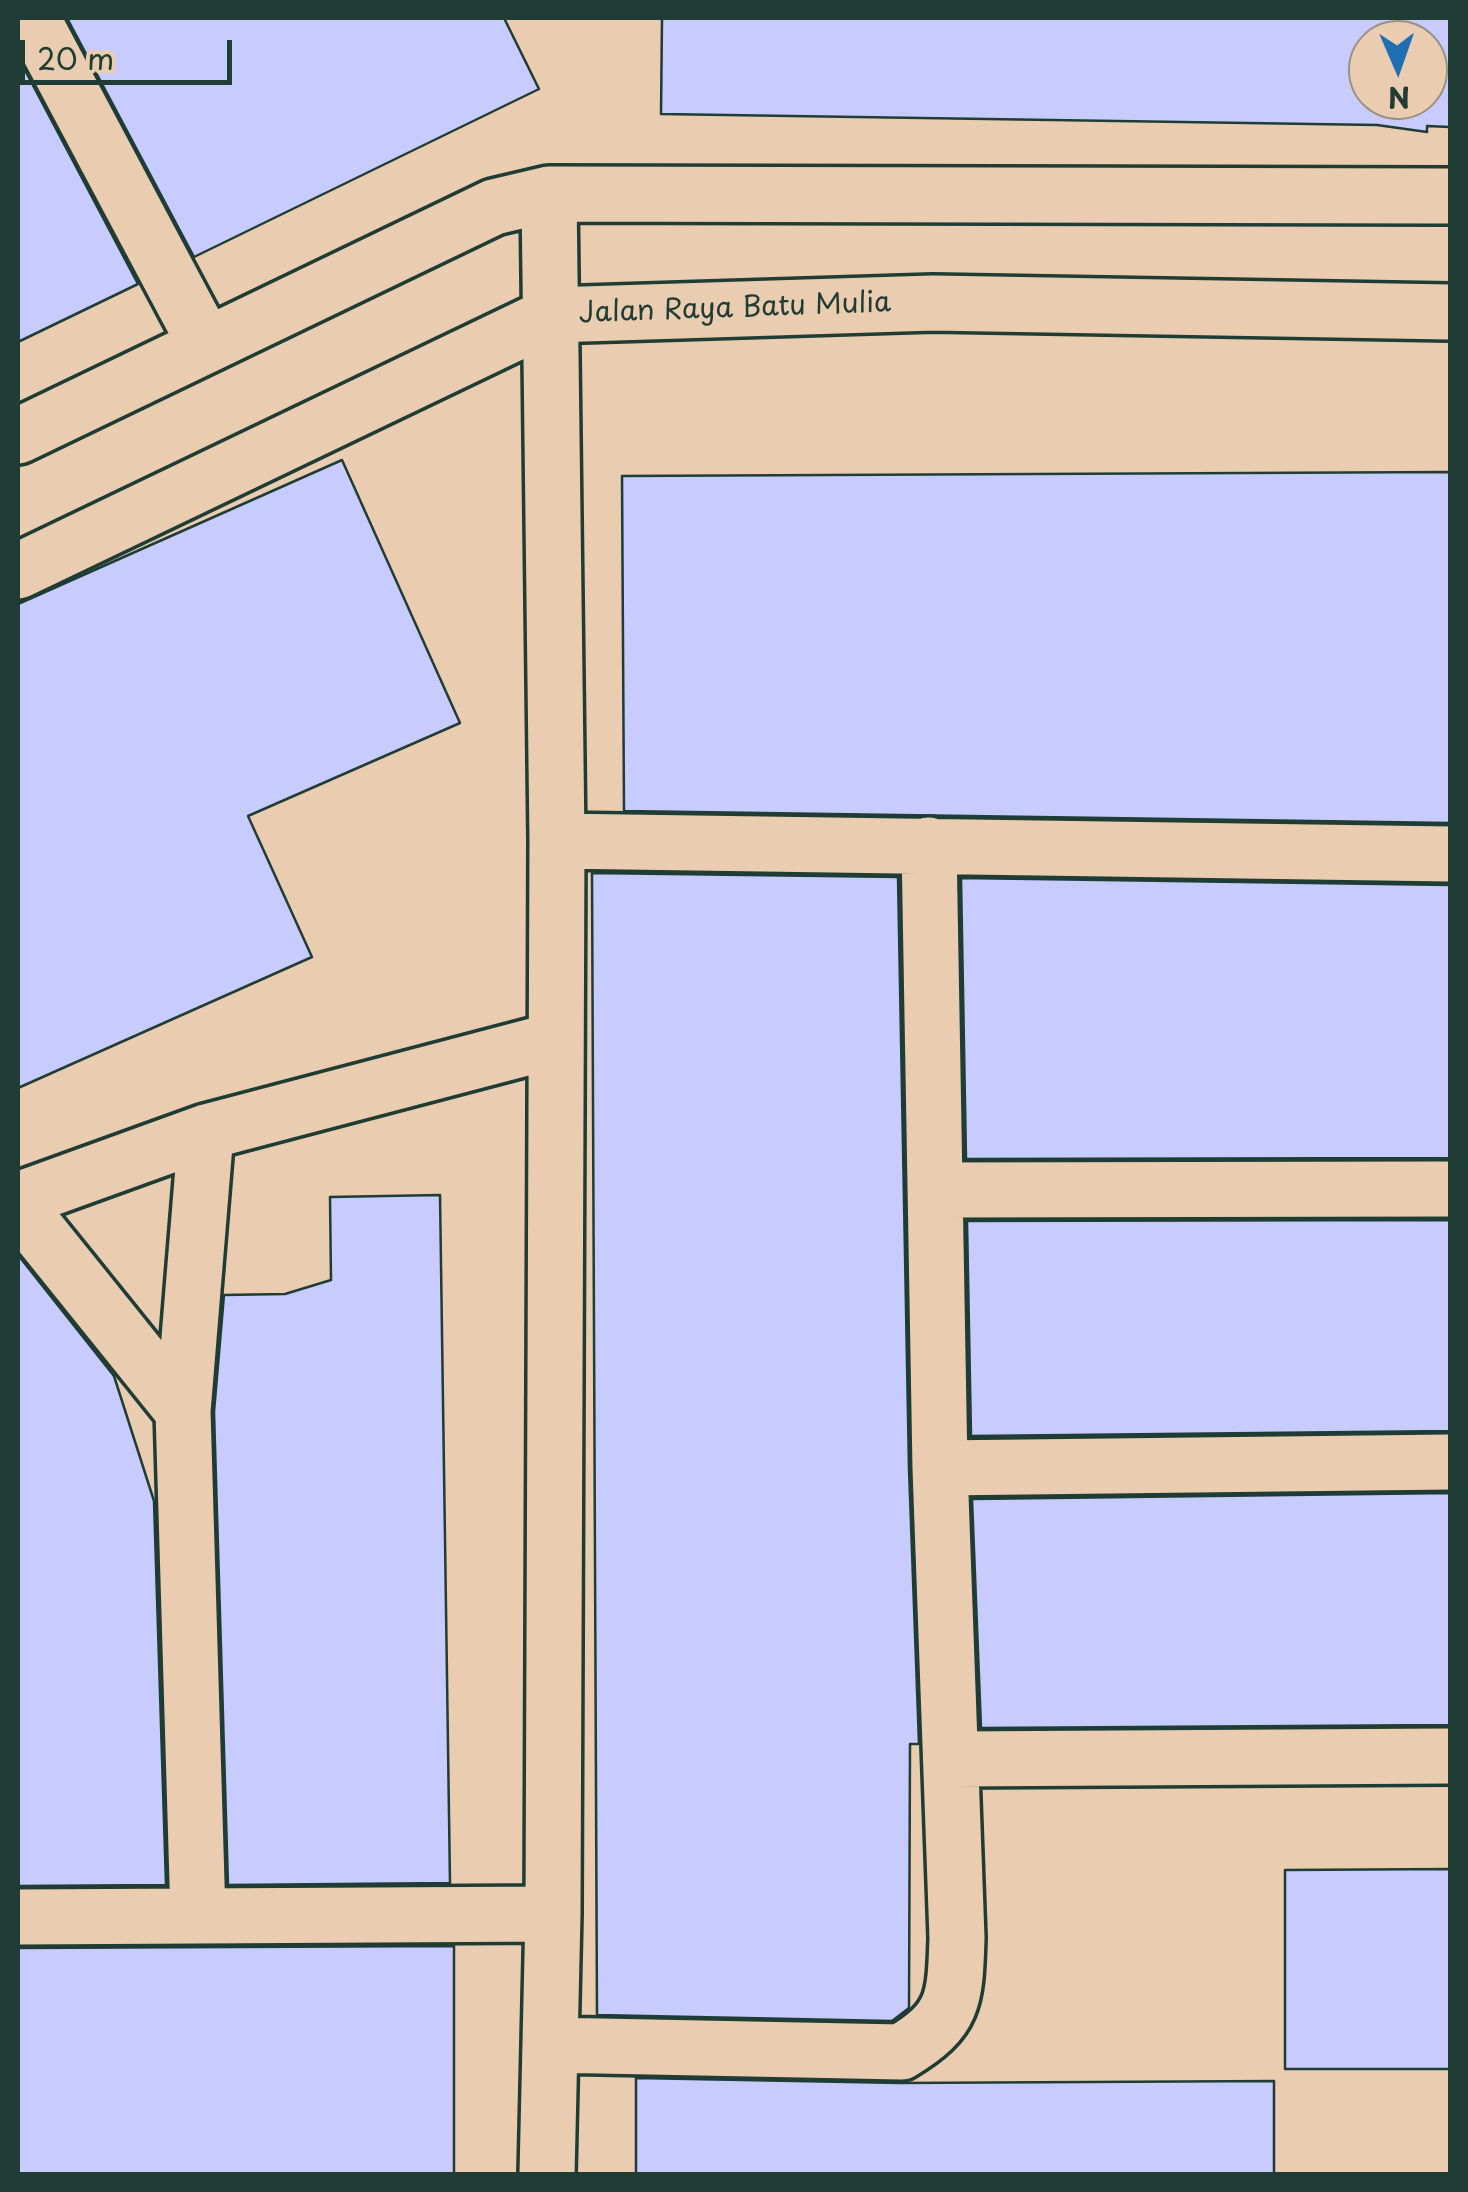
<!DOCTYPE html>
<style>
body{margin:0}
#map{position:relative;width:1468px;height:2192px;overflow:hidden;background:#eacdb1;font-family:"Playpen Sans",sans-serif}
canvas{display:block}
.frame{position:absolute;inset:0;border:20px solid #1f3d34;pointer-events:none}
.north{position:absolute;left:1348px;top:20px;width:100px;height:100px;box-sizing:border-box;background:#eacdb1;border:2px solid #99937f;border-radius:50%;rotate:178deg;font-size:28px;font-weight:700;line-height:40px;text-align:center;color:#1f3d34}
.north::after{content:'';display:block;margin:auto;width:35px;height:45px;background:#1f6fb2;clip-path:polygon(50% 0,100% 100%,50% 72%,0 100%)}
.scale{position:absolute;left:20px;top:40px;width:212px;height:45px;box-sizing:border-box;border:5px solid #1f3d34;border-top:0;padding-left:12px;font-size:30px;line-height:35px;white-space:nowrap;color:#1f3d34;-webkit-text-stroke:8px #eacdb1;paint-order:stroke}
</style>
<div id="map">
<canvas width="1468" height="2192"></canvas>
<div class="frame"></div>
<div class="north">N</div>
<div class="scale">20 m</div>
</div>
<script>
const ctx = document.querySelector('canvas').getContext('2d');
ctx.lineJoin = 'round';
function fill(path, color) { ctx.fillStyle = color; ctx.fill(path, 'evenodd'); }
function stroke(path, color, width, dash) { ctx.strokeStyle = color; ctx.lineWidth = width; ctx.lineCap = dash ? 'butt' : 'round'; ctx.setLineDash(dash || []); ctx.stroke(path); }
function write(font, color, halo, rows, align = 'center') {
  ctx.font = font + ' "Playpen Sans",sans-serif'; ctx.lineWidth = 8; ctx.setLineDash([]); ctx.textBaseline = 'middle'; ctx.strokeStyle = halo; ctx.fillStyle = color; for (const [text, x, y, turn = 0] of rows) {
    ctx.save(); ctx.translate(x, y); ctx.rotate((+turn || 0) * Math.PI / 180); ctx.textAlign = isNaN(turn) ? turn : align; if (halo) ctx.strokeText(text, 0, 0); ctx.fillText(text, 0, 0); ctx.restore();
  }
}
const building = new Path2D(`
 M67,18H504L539,89L194,257Z
 M662,18H1450V127L1427,126V132L1377,125L661,114ZM1368,40H1428V100H1368Z
 M18,57L138,284L18,342Z
 M342,460L460,723L248,816L312,957L18,1088V604Z
 M1450,472V823L624,811L622,476Z
 M592,873L898,877L909,1469L919,1744H910L909,2008L892,2021L597,2015Z
 M961,878L1450,885V1158L966,1159Z
 M440,1195L450,1883L228,1885L214,1412L224,1295L285,1294L331,1280L330,1197Z
 M1450,1220V1431L971,1436L967,1221Z
 M18,1255L114,1376L154,1501L166,1885L18,1886Z
 M1450,1493V1725L981,1728L972,1499Z
 M1450,1869V2069H1285V1870Z
 M454,1946V2174H18V1948Z
 M636,2078L900,2083L1274,2081V2174H636Z`);
fill(building, '#c7cbfd');
stroke(building, '#1f3d34', 2.5);
const minor = new Path2D(`
 M32,18L206,345
 M18,436L494,207L549,194L1450,196
 M18,571L552,315L933,303L1450,312
 M557,841L1450,854
 M935,1190L1450,1189
 M18,1200L206,1132L556,1040
 M18,1206L183,1411
 M940,1468L1450,1462
 M953,1759L1450,1756
 M198,1916L183,1411L206,1132
 M18,1917L553,1914
 M550,2045L901,2052C955,2020 955,1999 957,1938L940,1468L929,845
 M547,2174L553,1914L557,841L549,194`);
stroke(minor, '#1f3d34', 62);
stroke(minor, '#eacdb1', 55);
write('28px', '#1f3d34', '#eacdb1', [
 ["Jalan Raya Batu Mulia",735,309,-2]
]);
</script>
